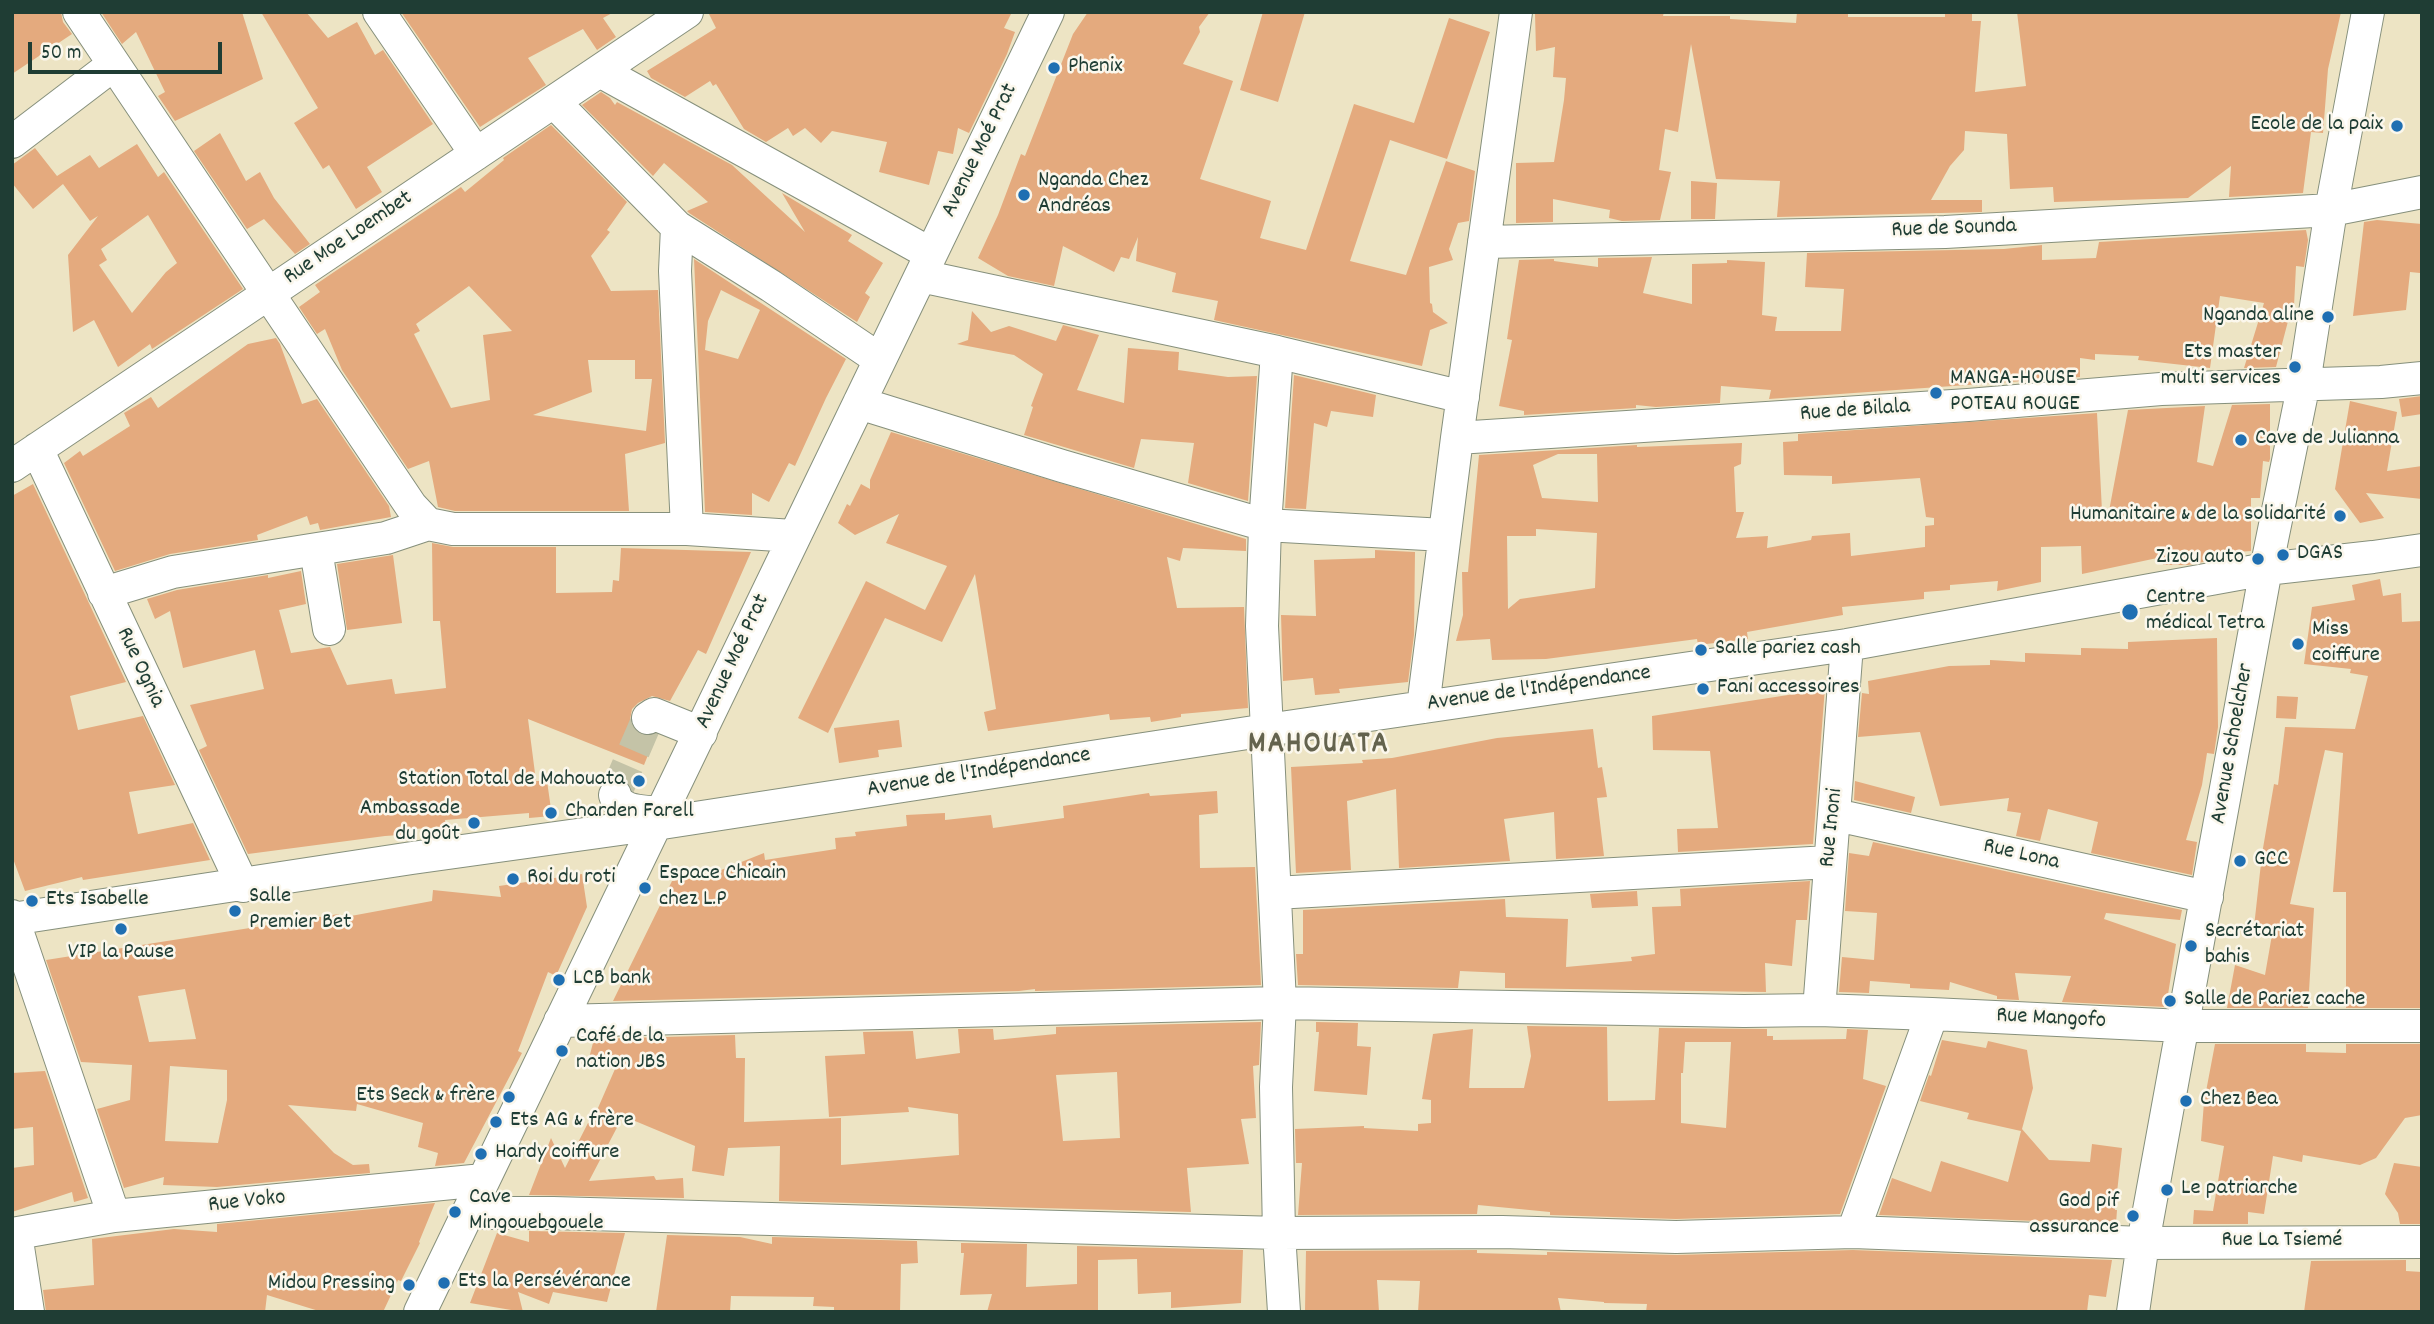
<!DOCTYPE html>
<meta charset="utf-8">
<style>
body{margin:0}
#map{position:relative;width:2434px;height:1324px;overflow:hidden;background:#ede4c4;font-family:Dekko,sans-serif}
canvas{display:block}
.frame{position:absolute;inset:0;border:14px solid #1f3d34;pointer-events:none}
.scale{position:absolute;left:28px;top:42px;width:194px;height:32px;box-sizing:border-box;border:4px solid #1f3d34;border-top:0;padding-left:9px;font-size:21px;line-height:24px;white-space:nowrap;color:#1f3d34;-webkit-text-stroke:5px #fbf7ec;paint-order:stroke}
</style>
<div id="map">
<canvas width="2434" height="1324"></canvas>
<div class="frame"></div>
<div class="scale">50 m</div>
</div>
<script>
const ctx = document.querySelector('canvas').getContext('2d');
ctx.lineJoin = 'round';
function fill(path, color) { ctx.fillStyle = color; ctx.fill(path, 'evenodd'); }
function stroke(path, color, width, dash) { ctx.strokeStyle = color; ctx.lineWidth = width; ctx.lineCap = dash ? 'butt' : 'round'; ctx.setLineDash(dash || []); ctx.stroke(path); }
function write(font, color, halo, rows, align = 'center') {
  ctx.font = font + ' Dekko,sans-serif'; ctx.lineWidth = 5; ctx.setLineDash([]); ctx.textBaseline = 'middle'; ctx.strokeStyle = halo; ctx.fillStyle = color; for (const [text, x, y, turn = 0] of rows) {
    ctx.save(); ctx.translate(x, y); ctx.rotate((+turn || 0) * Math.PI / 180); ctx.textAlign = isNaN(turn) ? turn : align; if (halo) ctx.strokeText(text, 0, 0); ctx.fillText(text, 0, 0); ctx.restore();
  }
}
fill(new Path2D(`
 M12,12H61L63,22L72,34L12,74Z
 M101,12H242L263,79L175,121L158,96L165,92L136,32L122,44Z
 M261,12H306L328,38L357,22L375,55L383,50L433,124L367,167L382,192L356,209L329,165L323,169L294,123L318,108Z
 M401,12H614L603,18L616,37L597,50L583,29L528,58L546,85L480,127Z
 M708,12H1012L1004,28L1015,32L1007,54L969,133L958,128L953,154L938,151L929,185L879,172L887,142L832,131L821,143L805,128L793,136L788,128L766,142L744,129L716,84L713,86L710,81L685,97L651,78L647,71L716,28Z
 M1088,12H1210L1199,27L1200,32L1183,64L1233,81L1200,179L1271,201L1260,238L1306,250L1354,104L1414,123L1449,18L1490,32L1447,159L1390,140L1350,261L1406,275L1446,161L1475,171L1469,221L1458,223L1449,249L1453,260L1429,267L1430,303L1432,304L1433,312L1448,323L1430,330L1422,366L1214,320L1218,301L1172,292L1176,273L1136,261L1138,237L1129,259L1121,257L1114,272L1063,246L1054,286L1008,276L978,258L998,215L1021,154L1025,156L1073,34Z
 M1263,12H1305L1278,102L1240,90Z
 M1664,12L1663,16H1730V19L1796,23L1797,12H1848V17H1945V12H1972V21H1981L1975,92L2026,86L2017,12H2341L2328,69L2323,133L2311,132L2303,193L2229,197L2231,166L2188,198L2054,202L2053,187L2010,189L2007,134L1965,131L1964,150L1950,166L1931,200H1982V212L1777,217L1780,181L1716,179L1691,44L1678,132L1665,129L1659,170L1671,172L1660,220L1622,221L1609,218L1610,210L1553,199V222L1516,223V163L1554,162L1564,100L1566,78L1553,77L1555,47L1536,51L1535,13Z
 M601,92L610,98L615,105L617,102L732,165L805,232L782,193L852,235L848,241L883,263L865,293L870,297L857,322L689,213L687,211L708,202L664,163L653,176L582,105Z
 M551,125L627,202L607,230L610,232L591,256L611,291L658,290L665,443L625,454L629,511H455L438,507L429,461L408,469L342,370L325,329L317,334L299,307L320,292L315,285L334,272L461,187L465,192L504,160L503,158ZM469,286L512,331L483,335L490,400L451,408L414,334L420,331L416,324ZM588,360H635V379H652L646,431L533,415L592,392Z
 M220,133L246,181L260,172L274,198L310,244L295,254L264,219L247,229L194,151Z
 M137,144L158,177L164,172L243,289L152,349L150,344L118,367L94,320L73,332L68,255L98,216L90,221L63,184L33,209L12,183V165L35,148L57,176L90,155L99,168ZM148,215L177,263L166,272L132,313L99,265L107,260L101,249Z
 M1691,181L1717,183L1715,219H1691Z
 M2377,220L2422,224L2420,273L2410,272L2406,310L2353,316L2364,222Z
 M2306,230L2308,240L2304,267L2296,266L2294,306H2292L2276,367L2244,368L2264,303L2220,296L2210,368L2138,360L2139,356L2095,354V360L2080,358V377L1769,399L1771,390L1721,386L1720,403L1656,407L1636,405V408L1524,415V411L1499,406L1512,340L1507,339L1519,260L1554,259V261L1598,267V258L1652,257L1643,293L1692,304V264L1727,263V260L1765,262L1762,315L1777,317L1775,331H1841L1844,289L1805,287L1807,253L2004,249L2042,245V260L2096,258L2099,242Z
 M694,259L846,359L826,398L795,466L789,463L769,502L752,493V515L705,512ZM721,290L760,310L738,359L705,350L708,321Z
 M972,311L991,332L1009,326L1056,341L1063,325L1099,335L1077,390L1124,403L1128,348L1179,352L1178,370L1228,377L1257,376L1248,501L1188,483L1194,443L1141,439L1134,468L1024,435L1033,407L1031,406L1043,374L1014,355L957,344L968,340Z
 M276,338L280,344L302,404L317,399L389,506L391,517L320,530L318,523L310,525L307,516L257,535L258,540L170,554L115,571L64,463L80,451L83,456L130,426L124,413L151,397L158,408L248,344Z
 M1294,375L1376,395L1373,417L1331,411L1327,427L1314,423L1306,509L1285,508Z
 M2422,396V414L2402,417L2399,399Z
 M2350,401L2397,412L2387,471L2422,466V499L2366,493L2384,518L2360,523L2335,489Z
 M2270,404V459L2269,462L2263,461L2260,498H2251V551L2208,554V561L2188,565H2163L2162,557L2082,574L2081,546L2041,547V582L1997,591L1998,581L1950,585V590L1924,592V599L1842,607L1843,615L1747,632L1748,639L1698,645L1697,639L1546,659L1492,660L1490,639L1456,641L1463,615L1462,572H1468L1479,455L1637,445V447L1742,443L1741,464L1734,467L1736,512H1744L1736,538L1768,536L1767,548L1811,540L1812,536L1850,533L1851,556L1925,547V526L1934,525V518L1926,517L1920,478L1832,484V476L1784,475L1783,442L1798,441V434L2097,413L2102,511H2109L2128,410L2205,406L2197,462L2213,466L2232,405ZM1558,454H1597L1598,502L1542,498L1533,465ZM1536,529L1597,533L1595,588L1520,599L1508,609L1507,536H1536Z
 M891,432L1246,539V551L1183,548L1180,561L1167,557L1177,608L1244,607L1248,708L1181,714V717L1151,722L1150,717L1110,720L1109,714L988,731L984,712L996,709L975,574L942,642L885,618L828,733L798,718L866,581L925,610L947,566L886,543L899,514L855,535L838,523L847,504L850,506L861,484L870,489V480Z
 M33,484L126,682L70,696L78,730L143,716L175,785L129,792L138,834L193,823L210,860L83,880L82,877L25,891L12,856V496Z
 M432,543L453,547H556V593L612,592L613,580L619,581L621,548L751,552L706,654L698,650L670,701L652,696L638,703L632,709L630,720L633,729L640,735H656L644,765L528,719L536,781H547L552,816L529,818V813L445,820L446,827L413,829V834L385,836L248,854L199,750L207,746L190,705L264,689L255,650L183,668L170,611L155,619L147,599L177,590L268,575V578L301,571L306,604L279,610L291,653L330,647L347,685L392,679L395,694L446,688L440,621H433Z
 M1375,550L1415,552L1414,635L1408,682L1339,689L1340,693L1315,695L1313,678L1283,681L1281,615L1316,616L1314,560L1375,558Z
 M393,555L402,623L347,630L337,564Z
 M2380,579L2383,596L2401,593L2402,622L2422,621V1008H2346V892H2333L2343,753L2325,750L2290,904L2314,908L2308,1008H2227L2235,965L2265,975L2273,929L2254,927L2262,854L2274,784L2278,785L2285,727L2355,729L2368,676L2350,673L2351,669L2304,664L2312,607L2355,600L2352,585Z
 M2217,638L2218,727L2214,754L2207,753L2202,785L2186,840L2197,842L2192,875L2091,853L2098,822L2048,809L2040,841L2016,836L2021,813L2007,811L2009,798L1940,806L1920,732L1858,737L1862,693L1869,694L1868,681L1949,666L1990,665V660L2025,662V653L2081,655V648L2128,649V642Z
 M1814,686L1825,687L1813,844L1678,852L1677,829L1718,828L1710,751L1653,750L1652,716L1814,691Z
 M2277,696L2298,697L2296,719L2276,718Z
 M899,720L902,747L878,750L879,757L839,763L834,728Z
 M1593,729L1598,768L1602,767L1607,797L1597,798L1604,856L1556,859L1554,812L1504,819L1510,861L1399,868L1396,789L1347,801L1351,870L1296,873L1291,767L1363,763L1362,760L1392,758L1497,738Z
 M1855,781L1915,797L1911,813L1854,800Z
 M1217,791L1218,813L1199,815L1200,868L1255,867L1261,985L1035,991V989L1019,991L613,1001L672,881L706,876L764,853L765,860L836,849L835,838L856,836L855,832L907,826L906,815L945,813V820L991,815L993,828L1064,818L1063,806L1149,793L1150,796Z
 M1873,842L2182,910L2180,920L2106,913L2104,919L2176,944L2166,1007L2062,1002L2071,976L2015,973L2019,1000L1997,999V996L1950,982L1949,990L1910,988V984L1870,981L1869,993L1839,992L1842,957L1874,960L1877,913L1845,911L1849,853L1869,856Z
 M582,874L587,907L556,976L548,972L518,1051L522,1053L464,1163L435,1166L438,1153L418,1147L423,1123L357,1104L356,1111L288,1105L334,1153L353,1165L369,1164L370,1173L217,1187L163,1185L164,1177L124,1188L97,1109L130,1100L132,1065L81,1062L46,960L339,914L340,918L432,901L433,890L501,897L499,886ZM185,989L196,1039L149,1042L138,996ZM170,1066L227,1070V1100L218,1143L165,1141Z
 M1810,881L1807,920H1796L1792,966L1765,963L1766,992L1505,988V973L1460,971L1458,988L1298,985L1296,954H1303V910L1505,899L1506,917L1568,919L1566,967L1632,961L1631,957L1655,954L1652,907L1681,906L1680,889Z
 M1637,891L1638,906L1592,908L1590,894Z
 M1261,1022L1259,1065L1253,1066L1256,1118L1241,1119L1249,1164L1187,1168L1191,1212L779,1201L780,1146L728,1148L724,1176L692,1171L695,1146L623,1116L589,1181L654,1176L656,1180L683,1178L684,1198L529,1195L551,1138L565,1168L588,1123L591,1124L615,1069L588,1062L594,1039L735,1035L736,1058H745L744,1122L841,1118V1165L959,1155L958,1114L908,1107L909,1112L829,1117L825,1056L865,1054L863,1032L913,1031L916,1059L960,1053L958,1029H993L994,1040L1056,1034V1027ZM1117,1072L1120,1138L1063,1141L1056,1075Z
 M1316,1022L1358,1023L1357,1046L1371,1047L1367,1095L1314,1091L1319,1032H1316Z
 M1527,1026L1607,1027L1608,1101L1655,1100L1659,1028L1767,1029V1036H1773V1040L1846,1039L1847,1029L1868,1030L1863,1079L1886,1086L1840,1214L1676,1219L1550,1215V1212L1478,1205L1477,1214L1298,1215L1302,1163H1296L1295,1129L1364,1126V1128L1418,1131V1124L1431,1123V1100L1422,1099L1433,1034L1473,1029L1469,1088H1524L1531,1056ZM1685,1042H1731L1726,1128L1681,1123V1073H1683Z
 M1942,1040L1986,1048L1988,1041L2027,1050L2033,1088L2022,1129L2049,1160L2090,1162L2092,1144L2122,1148L2115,1210H2117L2116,1224L1879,1215L1892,1178L1931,1192L1941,1161L2008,1182L2021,1131L1967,1119L1969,1113L1920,1101L1929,1075L1931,1076Z
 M2215,1044H2306V1052L2346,1053V1044H2422V1115L2405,1118L2376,1158L2360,1165L2303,1155L2302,1162L2273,1156L2264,1214L2248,1212V1224H2193L2194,1210L2213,1211L2224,1146L2201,1141L2204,1102Z
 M45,1071L88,1198L74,1202L72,1192L12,1212V1168L34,1165L33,1127L12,1129V1073Z
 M2394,1163L2422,1167V1224H2400L2398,1213L2385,1194Z
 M435,1203L419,1242L420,1243L401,1281L398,1280L383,1312H322L267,1295L265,1312H46L43,1290L94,1285L92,1239L174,1229L217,1232V1224Z
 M529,1231L625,1233L607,1302L553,1292L549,1304L518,1292L523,1312L470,1303L497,1233L529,1242Z
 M667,1235L740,1237L772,1244V1237L917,1241L918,1263L901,1264L900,1312H834V1307L813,1306L814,1297L731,1296L730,1312H656Z
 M961,1243L1027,1244L1026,1287L1077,1284V1246L1243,1250L1241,1303L1171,1308V1292L1138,1294L1137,1259L1098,1260V1312H987L992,1294L960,1295L964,1253H961Z
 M1477,1250V1253L1547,1255V1252L1677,1255L1853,1250L2112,1260L2106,1297L2089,1295L2087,1312H1646L1647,1304L1604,1303V1302L1558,1298L1561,1312H1418L1420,1281L1377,1280L1379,1312H1305L1306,1251Z
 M2406,1260V1271L2422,1272V1312H2304L2311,1261Z`), '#e4aa7e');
stroke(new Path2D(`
 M615,795L648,718`), '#c4c3a7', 32, [32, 16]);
const minor = new Path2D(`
 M79,12L411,506L428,524
 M379,12L476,154
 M600,71L931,254
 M554,102L677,227L771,286L879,359
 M12,142L113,65
 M677,227L675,271L687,529
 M1484,242L1945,232L2331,210L2422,192
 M921,276L1277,352L1463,397
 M1277,352L1265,525L1262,626L1280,1003L1276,1087L1279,1233L1284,1312
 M859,403L1062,466L1265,525L1444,535
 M1457,438L1968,405L2161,389L2381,382L2422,378
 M37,449L243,886
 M12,466L687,12
 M316,550L329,629
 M104,593L173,572L386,538L428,524L453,529H687L793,536
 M1423,707L1457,438L1516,12
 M648,718L654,714L701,733
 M615,795C620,813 644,811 661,813
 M1836,815L2207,897
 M1275,893L1829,862
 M12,916L114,1216
 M12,919L412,858L656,824L1267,730L1847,645L2266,569L2373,557L2422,550
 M1819,1010L1847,645
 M560,1021L1280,1003L1744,1011L1819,1010L1932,1014L2183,1026H2422
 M469,1213H553L1279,1233L1502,1232L1676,1237L1853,1232L2143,1243L2422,1242
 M1853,1232L1932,1014
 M12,1234L114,1216L483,1180
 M16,1234L28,1312
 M420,1312L1048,12
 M2133,1312L2143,1243L2266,569L2304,383L2331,210L2368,12`);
stroke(minor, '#86907c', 34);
stroke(minor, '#fff', 32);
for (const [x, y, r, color] of [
 [1054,68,7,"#1f6fb2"],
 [2397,126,7,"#1f6fb2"],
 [1024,195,7,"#1f6fb2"],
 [2328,317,7,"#1f6fb2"],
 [2295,367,7,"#1f6fb2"],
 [1936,393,7,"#1f6fb2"],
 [2241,440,7,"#1f6fb2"],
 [2340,516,7,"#1f6fb2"],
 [2283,555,7,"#1f6fb2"],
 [2258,559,7,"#1f6fb2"],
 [2130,612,9,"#1f6fb2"],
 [2298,644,7,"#1f6fb2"],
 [1701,650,7,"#1f6fb2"],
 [1703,689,7,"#1f6fb2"],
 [639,781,7,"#1f6fb2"],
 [551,813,7,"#1f6fb2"],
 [474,823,7,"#1f6fb2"],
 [2240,861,7,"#1f6fb2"],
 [513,879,7,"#1f6fb2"],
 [645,888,7,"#1f6fb2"],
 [32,901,7,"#1f6fb2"],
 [235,911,7,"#1f6fb2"],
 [121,929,7,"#1f6fb2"],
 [2191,946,7,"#1f6fb2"],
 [559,980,7,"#1f6fb2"],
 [2170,1001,7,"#1f6fb2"],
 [562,1051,7,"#1f6fb2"],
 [509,1097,7,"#1f6fb2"],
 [2186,1101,7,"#1f6fb2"],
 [496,1122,7,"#1f6fb2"],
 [481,1154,7,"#1f6fb2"],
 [2167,1190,7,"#1f6fb2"],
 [455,1212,7,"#1f6fb2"],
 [2133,1216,7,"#1f6fb2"],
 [444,1283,7,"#1f6fb2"],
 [409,1285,7,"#1f6fb2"]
]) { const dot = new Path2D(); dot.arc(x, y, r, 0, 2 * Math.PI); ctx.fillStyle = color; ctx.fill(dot); stroke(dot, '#fbf7ec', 2.5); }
write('23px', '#1f3d34', '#fbf7ec', [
 ["Phenix",1068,68],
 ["Ecole de la paix",2383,126,"right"],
 ["Nganda Chez",1038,182],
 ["Andréas",1038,208],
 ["Nganda aline",2314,317,"right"],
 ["Ets master",2281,354,"right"],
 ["multi services",2281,380,"right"],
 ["MANGA-HOUSE",1950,380],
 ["POTEAU ROUGE",1950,406],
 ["Cave de Julianna",2255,440],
 ["Humanitaire & de la solidarité",2326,516,"right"],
 ["DGAS",2297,555],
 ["Zizou auto",2244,559,"right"],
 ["Centre",2146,599],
 ["médical Tetra",2146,625],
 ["Miss",2312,631],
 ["coiffure",2312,657],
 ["Salle pariez cash",1715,650],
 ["Fani accessoires",1717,689],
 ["Station Total de Mahouata",625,781,"right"],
 ["Ambassade",460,810,"right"],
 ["du goût",460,836,"right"],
 ["Charden Farell",565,813],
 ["GCC",2254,861],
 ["Espace Chicain",659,875],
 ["chez L.P",659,901],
 ["Roi du roti",527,879],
 ["Salle",249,898],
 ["Premier Bet",249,924],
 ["Ets Isabelle",46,901],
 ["Secrétariat",2205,933],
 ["bahis",2205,959],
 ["VIP la Pause",121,954,"center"],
 ["LCB bank",573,980],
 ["Salle de Pariez cache",2184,1001],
 ["Café de la",576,1038],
 ["nation JBS",576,1064],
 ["Ets Seck & frère",495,1097,"right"],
 ["Chez Bea",2200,1101],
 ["Ets AG & frère",510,1122],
 ["Hardy coiffure",495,1154],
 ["Le patriarche",2181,1190],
 ["Cave",469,1199],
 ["Mingouebgouele",469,1225],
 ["God pif",2119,1203,"right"],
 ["assurance",2119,1229,"right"],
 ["Ets la Persévérance",458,1283],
 ["Midou Pressing",395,1285,"right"]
], 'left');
write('23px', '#1f3d34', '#fbf7ec', [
 ["Avenue Moé Prat",981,151,-64],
 ["Rue de Sounda",1954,230,-2],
 ["Rue Moe Loembet",349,239,-34],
 ["Rue de Bilala",1855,412,-4],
 ["Avenue Moé Prat",734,662,-65],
 ["Rue Ognia",139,668,65],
 ["Avenue de l'Indépendance",1539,690,-8],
 ["Avenue Schoelcher",2234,744,-80],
 ["Avenue de l'Indépendance",979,774,-9],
 ["Rue Inoni",1833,828,-84],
 ["Rue Lona",2021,856,13],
 ["Rue Mangofo",2051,1020,3],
 ["Rue Voko",247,1203,-6],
 ["Rue La Tsiemé",2282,1242]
]);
ctx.letterSpacing = '2px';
write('bold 30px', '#64634e', '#fbf7ec', [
 ["MAHOUATA",1319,747]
]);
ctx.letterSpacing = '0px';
</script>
